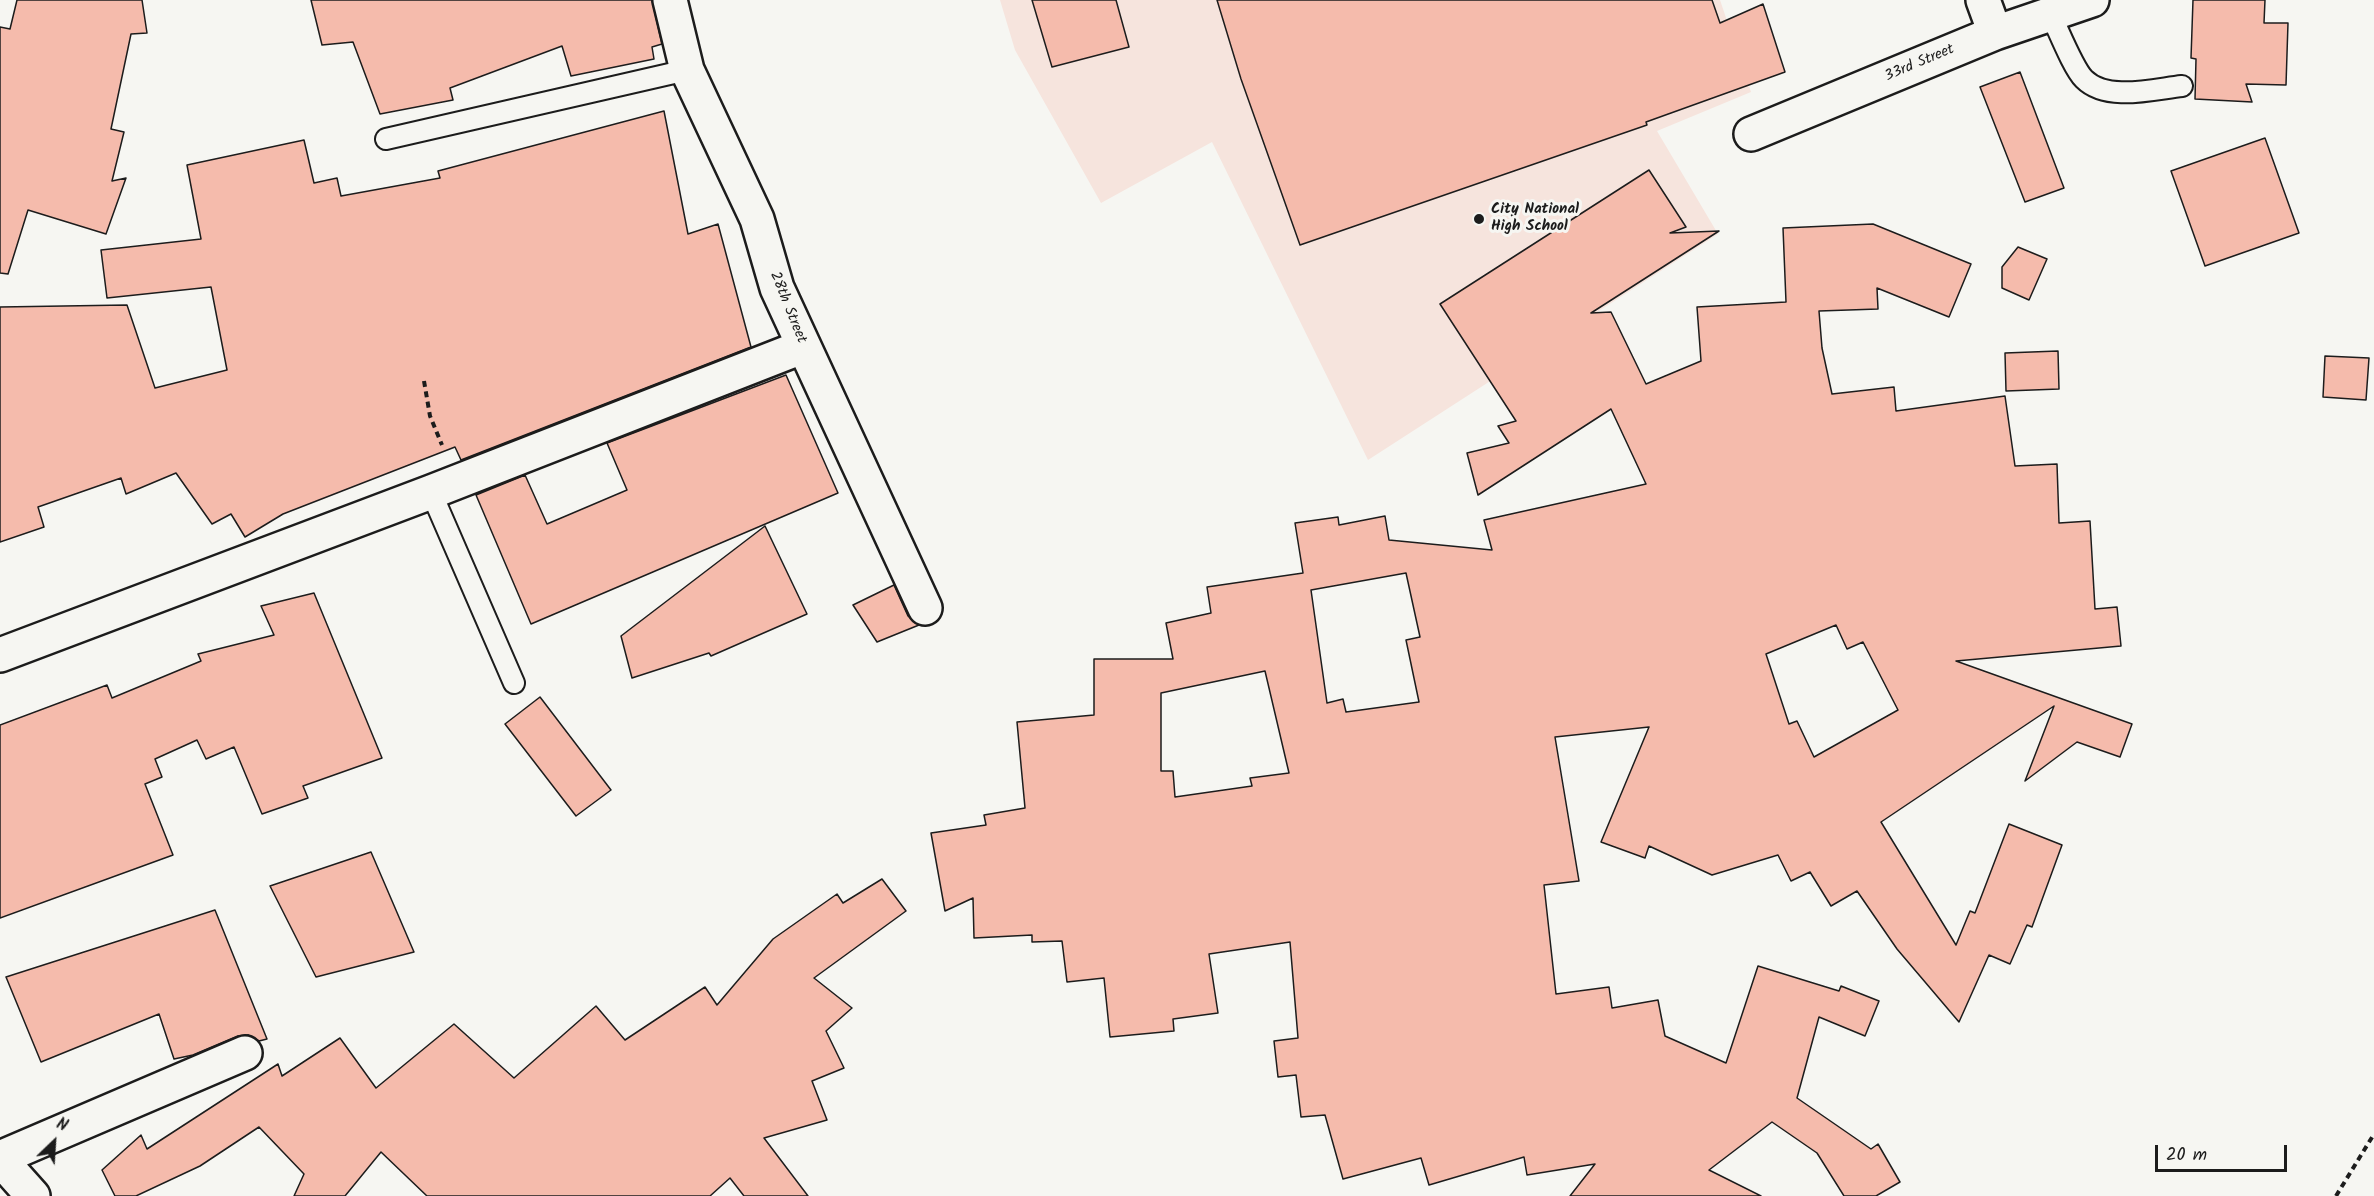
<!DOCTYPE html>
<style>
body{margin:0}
#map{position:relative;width:2374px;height:1196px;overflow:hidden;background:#f6f6f2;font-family:Kalam,sans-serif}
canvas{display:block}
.north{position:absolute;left:24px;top:1112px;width:60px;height:60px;-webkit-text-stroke:4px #f6f6f2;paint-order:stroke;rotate:25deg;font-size:16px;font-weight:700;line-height:24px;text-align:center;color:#1c1c1c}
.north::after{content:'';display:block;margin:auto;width:21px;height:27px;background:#1c1c1c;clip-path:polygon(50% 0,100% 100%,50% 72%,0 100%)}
.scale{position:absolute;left:2155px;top:1145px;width:132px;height:27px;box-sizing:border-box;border:3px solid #1c1c1c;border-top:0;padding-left:8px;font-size:18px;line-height:21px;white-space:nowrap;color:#1c1c1c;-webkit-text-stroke:4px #f6f6f2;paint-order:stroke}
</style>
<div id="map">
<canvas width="2374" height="1196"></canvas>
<div class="north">N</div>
<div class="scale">20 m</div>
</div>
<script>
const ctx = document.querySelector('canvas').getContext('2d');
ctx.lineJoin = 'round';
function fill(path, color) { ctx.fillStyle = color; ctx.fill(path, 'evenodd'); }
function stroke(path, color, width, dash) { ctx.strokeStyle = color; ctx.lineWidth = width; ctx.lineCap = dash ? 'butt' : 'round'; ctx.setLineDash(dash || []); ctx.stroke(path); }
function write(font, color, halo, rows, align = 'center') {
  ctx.font = font + ' Kalam,sans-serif'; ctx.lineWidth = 6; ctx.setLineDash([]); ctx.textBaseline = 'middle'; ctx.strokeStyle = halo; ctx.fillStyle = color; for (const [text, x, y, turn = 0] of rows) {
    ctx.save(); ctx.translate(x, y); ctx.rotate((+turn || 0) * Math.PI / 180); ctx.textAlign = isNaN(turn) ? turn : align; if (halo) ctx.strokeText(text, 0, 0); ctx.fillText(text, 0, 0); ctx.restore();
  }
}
fill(new Path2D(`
 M1000,0H1720L1751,92L1657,131L1718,234L1368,460L1212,142L1101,203L1015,50Z`), '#f6e4dd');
const building = new Path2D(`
 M17,0H142L147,33L131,34L111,129L124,132L112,181L126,178L106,234L28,210L8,274L0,273V27L10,29Z
 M311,0H652L662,44L652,47L654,59L571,76L562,46L450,88L453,100L380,114L353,42L322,45Z
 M1032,0H1116L1129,47L1052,67Z
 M1217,0H1712L1720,23L1763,4L1785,72L1646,122L1647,125L1300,245L1241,79Z
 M2193,0H2265L2264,23H2288L2286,85L2246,84L2252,102L2195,99L2196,59L2191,58Z
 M2020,72L2064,188L2025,202L1980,87Z
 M664,111L688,234L718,224L751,347L461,460L455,447L283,514L245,537L231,514L212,524L176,473L126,494L121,478L38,507L44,527L0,542V307L127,305L155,388L227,370L211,287L107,298L101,250L201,239L187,165L304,140L314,183L337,178L341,196L440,178L438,171Z
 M2265,138L2299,233L2205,266L2171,171Z
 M1649,170L1686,227L1670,233L1719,231L1591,313L1611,312L1646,384L1701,361L1697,307L1786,302L1783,228L1873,224L1971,264L1949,317L1877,288L1878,309L1819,311L1822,348L1832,394L1894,387L1896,411L2005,396L2015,466L2057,464L2059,523L2090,521L2095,609L2117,607L2121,646L1956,661L2132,724L2120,757L2077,742L2025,781L2054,706L1881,822L1956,945L1970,911L1975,913L2009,824L2062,845L2032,927L2027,925L2010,964L1989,955L1959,1022L1897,949L1857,891L1831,906L1810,872L1791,881L1778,855L1712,875L1649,846L1645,858L1601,842L1649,727L1555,737L1579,881L1544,885L1556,994L1609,987L1612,1008L1658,1000L1665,1036L1726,1063L1758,966L1839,991L1841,986L1879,1001L1865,1036L1819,1017L1797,1098L1871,1149L1878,1144L1900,1182L1876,1196H1844L1817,1153L1772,1122L1709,1170L1761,1196H1570L1595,1164L1527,1175L1524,1157L1429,1185L1421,1158L1343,1179L1325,1115L1301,1117L1296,1075L1278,1077L1274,1041L1298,1038L1290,942L1209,954L1218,1013L1173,1019L1174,1031L1110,1037L1104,978L1067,982L1062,941L1032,942V935L974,938L973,898L945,911L931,833L986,825L984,815L1025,808L1017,722L1094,715V659H1173L1166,623L1211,613L1207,587L1303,573L1295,523L1338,517L1339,525L1385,516L1389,540L1492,550L1484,520L1646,484L1611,409L1478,495L1467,453L1509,443L1498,426L1516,421L1440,304ZM1406,573L1420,637L1406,640L1419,702L1346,712L1343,699L1327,703L1311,590ZM1836,625L1847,649L1863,642L1898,710L1814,757L1797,721L1789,724L1766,654ZM1265,671L1289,773L1250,778L1252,786L1175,797L1173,771H1161V693Z
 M2018,247L2047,259L2029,300L2002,288V267Z
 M2058,351L2059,389L2006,391L2005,353Z
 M2325,356L2369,358L2366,400L2323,397Z
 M786,375L838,493L531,624L476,495L525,475L547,524L627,490L607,443Z
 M765,526L807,614L711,656L709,653L632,678L621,636Z
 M894,585L908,616L919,625L877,642L853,605Z
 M314,593L382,758L303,786L308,798L262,814L234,747L206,759L197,740L155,759L162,777L145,784L173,855L0,918V725L107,685L112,698L201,661L198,654L274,635L261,606Z
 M540,697L611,790L576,816L505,724Z
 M371,852L414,952L316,977L270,886Z
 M882,879L906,911L814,978L852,1008L826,1031L844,1068L812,1081L827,1120L764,1138L808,1196H744L730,1178L710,1196H427L381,1152L345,1196H294L304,1174L259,1127L200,1166L136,1196H115L102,1170L141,1135L147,1149L278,1064L282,1076L340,1038L376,1088L454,1024L514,1078L596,1006L625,1040L705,987L717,1005L773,939L837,894L843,903Z
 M215,910L267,1039L259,1041L248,1035L238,1036L193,1055L174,1059L159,1014L41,1062L6,977Z`);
fill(building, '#f5bbac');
stroke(building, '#1c1c1c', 1.5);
const service = new Path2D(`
 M2050,13C2058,29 2073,68 2084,79C2107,102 2154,89 2182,86
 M386,139L687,70
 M431,492L514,683`);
const minor = new Path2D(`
 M670,0L687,70L757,219L777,288L925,608
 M1983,0L1995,33
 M1751,134L1995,33L2092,0
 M0,655L431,492L802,347
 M0,1158L245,1053
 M0,1159L33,1196`);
stroke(service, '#1c1c1c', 24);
stroke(minor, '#1c1c1c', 38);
stroke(new Path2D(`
 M424,381L430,416L442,445
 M2336,1196L2374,1134`), '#1c1c1c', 4, [6, 4.5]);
stroke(service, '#f6f6f2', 20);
stroke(minor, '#f6f6f2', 33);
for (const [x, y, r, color] of [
 [1479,219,6,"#1c1c1c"]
]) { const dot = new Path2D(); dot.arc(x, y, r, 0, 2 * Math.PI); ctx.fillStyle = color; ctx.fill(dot); stroke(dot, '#f6f6f2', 2); }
write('15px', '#1c1c1c', '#f6f6f2', [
 ["33rd Street",1920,64,-23],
 ["28th Street",787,308,68]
]);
write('bold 15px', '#1c1c1c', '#f6f6f2', [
 ["City National",1491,210],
 ["High School",1491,227]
], 'left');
</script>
